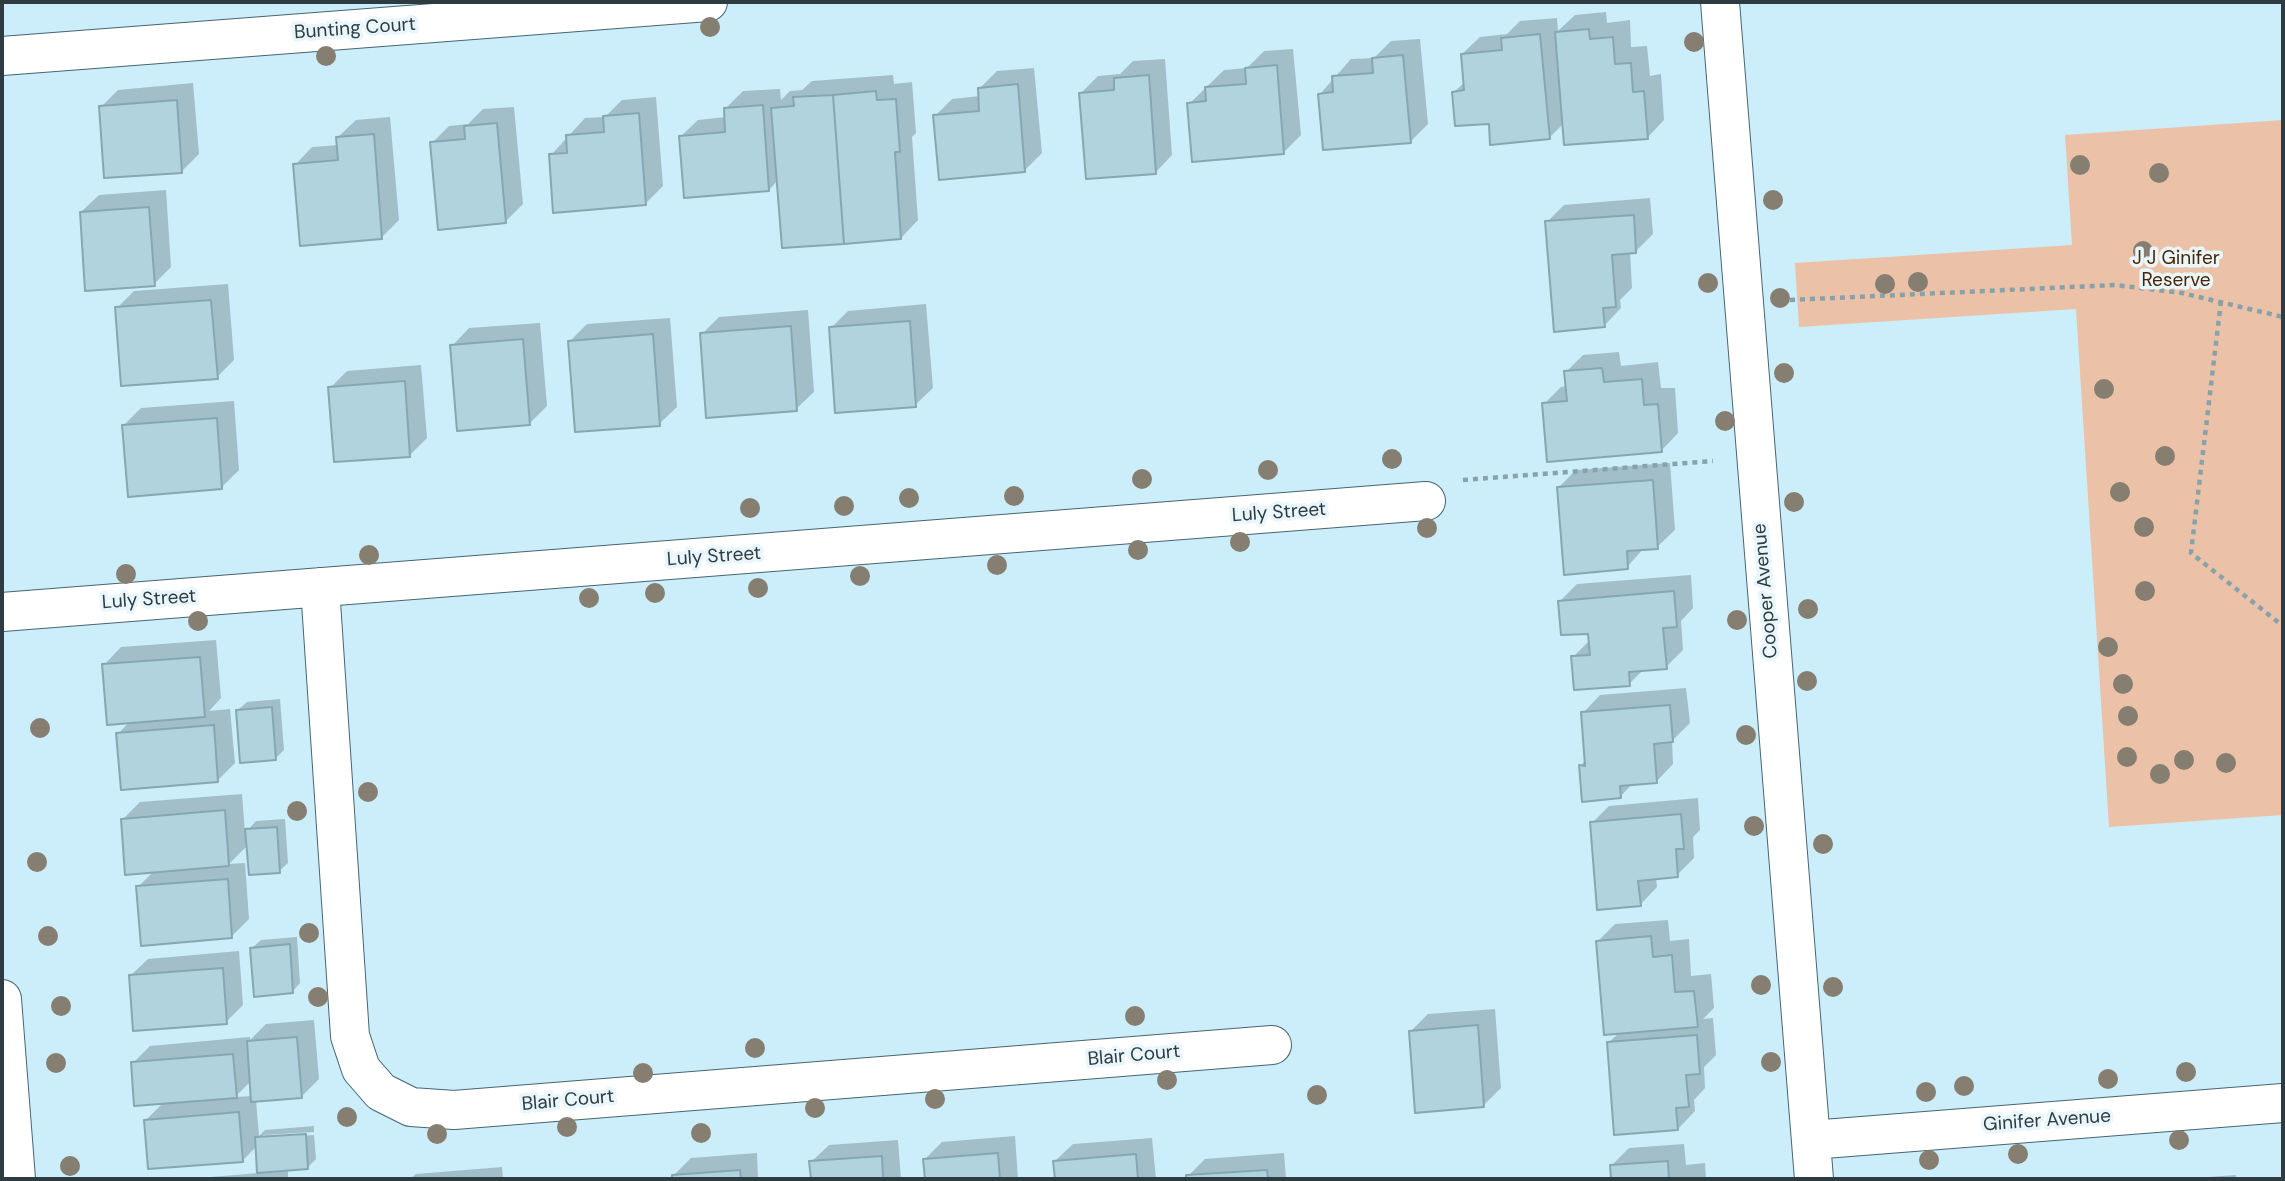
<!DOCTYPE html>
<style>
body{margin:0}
#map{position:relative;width:2285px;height:1181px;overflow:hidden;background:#cbeefa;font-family:"DM Sans",sans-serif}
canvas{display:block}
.frame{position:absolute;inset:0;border:4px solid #2e3c41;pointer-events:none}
</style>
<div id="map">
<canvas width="2285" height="1181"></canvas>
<div class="frame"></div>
</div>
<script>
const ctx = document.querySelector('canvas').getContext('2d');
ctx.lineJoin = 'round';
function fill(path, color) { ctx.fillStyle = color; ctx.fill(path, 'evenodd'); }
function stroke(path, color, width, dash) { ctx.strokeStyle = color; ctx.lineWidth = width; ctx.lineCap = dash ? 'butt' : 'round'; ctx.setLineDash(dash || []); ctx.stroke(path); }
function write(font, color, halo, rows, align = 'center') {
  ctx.font = font + ' "DM Sans",sans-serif'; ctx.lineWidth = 7; ctx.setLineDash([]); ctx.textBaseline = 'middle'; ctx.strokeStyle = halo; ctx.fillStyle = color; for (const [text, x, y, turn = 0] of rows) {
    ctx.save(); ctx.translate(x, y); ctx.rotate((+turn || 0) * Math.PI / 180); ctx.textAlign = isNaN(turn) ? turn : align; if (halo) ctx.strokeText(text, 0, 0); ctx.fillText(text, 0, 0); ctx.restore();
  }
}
fill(new Path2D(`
 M2283,120V815L2109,827L2076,309L1799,327L1795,263L2072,245L2065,135Z`), '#ebc2a7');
fill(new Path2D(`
 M1606,12L1607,23L1630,20L1631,47L1647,46L1650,76L1661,74L1664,120L1647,138L1564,123L1549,138L1490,122L1454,92L1465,82L1462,54L1480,37L1507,34L1520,21L1557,18L1558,31L1575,15Z
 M1420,39L1428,124L1410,142L1320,94L1351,59L1374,58L1391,41Z
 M1293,49L1301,135L1284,152L1189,104L1224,70L1247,68L1264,51Z
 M1165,59L1172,155L1155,173L1081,93L1098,76L1120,74L1133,61Z
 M1034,68L1042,153L1024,171L935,116L952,99L980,96V88L997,71Z
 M893,75L894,84L912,82L916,133L912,137L918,220L901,238L778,180L769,190L680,137L698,120L726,117L725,109L743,91L780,89L781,100L790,91L802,90L812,81Z
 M193,83L199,154L182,171L101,107L118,90Z
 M656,97L663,186L645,204L551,155L585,118L605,117L622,100Z
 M514,107L523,204L505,222L432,143L449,126L468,124L483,109Z
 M390,117L399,220L382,237L295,165L312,147L339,145L338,137L356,120Z
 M166,190L171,267L154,284L81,212L99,195Z
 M1650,198L1653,234L1636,251L1630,252L1632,288L1620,300L1621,308L1604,326L1547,222L1564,205Z
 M228,284L234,360L217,377L117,308L134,291Z
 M926,304L933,388L915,405L831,328L848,311Z
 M808,310L814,392L796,409L702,334L719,317Z
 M670,318L677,407L659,424L570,341L587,324Z
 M540,323L547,406L529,424L452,346L469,328Z
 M1619,352L1621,366L1658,362L1661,388H1675L1678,433L1661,451L1544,404L1561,387L1567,386L1566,372L1583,355Z
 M421,365L427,438L410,455L330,388L347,371Z
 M234,401L239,470L221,488L124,425L141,408Z
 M1670,463L1675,530L1657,547L1644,548L1627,567L1559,487L1576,470Z
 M1691,575L1693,608L1681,621L1683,650L1666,667L1644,669L1629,684L1573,657L1590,640L1589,632L1560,601L1577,584Z
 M216,640L221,698L209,711L230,709L235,763L218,780L118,734L130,721L104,665L121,647Z
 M1686,688L1690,723L1672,741L1673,764L1656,782L1633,783L1620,797L1580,766L1586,760L1583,713L1600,695Z
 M280,699L284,750L276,758L238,710L247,702Z
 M242,794L245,833L256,821L285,819L288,863L279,871L248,845L229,864L245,863L249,919L231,937L138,887L154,871L123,819L140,802Z
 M1698,798L1700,830L1693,837L1694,858L1677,875L1656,877L1657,887L1640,905L1592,823L1609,806Z
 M1668,920L1670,941L1689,939L1691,976L1711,974L1714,1008L1703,1019L1713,1018L1716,1055L1704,1067L1705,1088L1694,1100L1695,1111L1678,1129L1608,1043L1620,1032L1598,941L1615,924Z
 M297,937L300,983L292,992L252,948L261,940Z
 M239,951L243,1005L226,1022L130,976L148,959Z
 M1495,1009L1501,1088L1484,1105L1410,1032L1428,1014Z
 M314,1020L319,1079L302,1096L256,1100L259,1136L265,1130L314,1126V1132L263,1135V1139L314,1135L316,1159L308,1167L288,1169V1179H187L259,1173L257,1146L242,1161L146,1120L164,1102L133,1063L150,1046L250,1037V1040L266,1024ZM251,1081L252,1096L235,1097Z
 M1015,1136L1018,1179H927L925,1159L942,1142Z
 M1152,1138L1156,1179H1057L1055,1161L1073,1144Z
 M898,1140L901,1179H813L811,1162L829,1145Z
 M1684,1144L1686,1165L1705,1163L1706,1179H1613L1612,1165L1629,1148Z
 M757,1153L758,1179H674L673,1176L691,1158Z
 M1284,1153L1286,1179H1188V1176L1205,1159Z
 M502,1167L503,1179H410L416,1174Z
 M2236,1175V1179H2181Z`), '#0003');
const building = new Path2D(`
 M1589,29L1590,39L1613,37L1615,64L1631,63L1633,92L1644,91L1648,139L1564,145L1555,32Z
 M1540,34L1550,139L1490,145L1489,124L1455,126L1452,92L1464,90L1461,54L1502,50L1501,38Z
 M1403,55L1411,143L1323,150L1318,94L1333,92L1332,76L1373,73L1372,58Z
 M1277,65L1284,154L1192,162L1187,103L1206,101L1205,87L1246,84L1245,68Z
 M1149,75L1156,174L1086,179L1079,93L1114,90V78Z
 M1018,84L1025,172L939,180L933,115L979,111L978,88Z
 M876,91L877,100L896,99L900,152H895L901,239L844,244L833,95Z
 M833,95L844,244L782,248L771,108L794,106L793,97Z
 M177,100L182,173L104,178L99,106Z
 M763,105L769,191L684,198L679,136L725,132L724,108Z
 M639,113L646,205L553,213L549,154L567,153L566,135L604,132L603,116Z
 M497,123L506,223L438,230L430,142L465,139L464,126Z
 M374,134L382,239L300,246L293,164L338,160L336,137Z
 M149,207L155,286L85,291L80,212Z
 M1634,215L1636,253L1612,255L1616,307L1603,308L1605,327L1554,332L1545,221Z
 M211,300L218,379L121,386L115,307Z
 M910,321L916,407L835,413L829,327Z
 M791,326L797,411L706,418L700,333Z
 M653,334L660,426L575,432L568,341Z
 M523,339L530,425L457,431L450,345Z
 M1602,368L1604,382L1642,379L1644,405L1658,404L1662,452L1547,462L1542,403L1567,401L1564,371Z
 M405,381L410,457L334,462L328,387Z
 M217,418L222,489L128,497L122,425Z
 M1653,480L1658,549L1627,551L1628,569L1564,575L1557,487Z
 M1674,591L1677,627L1663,628L1667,669L1629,672L1630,686L1574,690L1571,656L1590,655L1588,634L1561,635L1558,601Z
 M200,657L205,717L107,725L102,664Z
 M1670,705L1673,742L1654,744L1657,783L1620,786L1621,798L1582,802L1579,765L1585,766L1581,712Z
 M272,707L276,760L240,763L236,710Z
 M214,725L218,782L121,790L116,733Z
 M225,810L229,866L125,875L121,819Z
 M1681,814L1684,849H1676L1678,877L1638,881L1641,906L1597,910L1590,822Z
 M277,827L280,873L249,875L245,829Z
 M228,879L232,938L141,946L136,886Z
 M1651,936L1653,957L1672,955L1675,992L1694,991L1698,1027L1604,1035L1596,941Z
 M290,944L293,993L254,997L250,948Z
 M223,968L227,1024L133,1031L129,975Z
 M1478,1025L1484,1107L1415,1113L1409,1031Z
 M1697,1035L1700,1074L1686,1075L1689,1107L1676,1108L1678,1130L1614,1135L1607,1042Z
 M297,1037L302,1098L251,1102L247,1041Z
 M233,1054L237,1098L134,1106L131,1062Z
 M239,1112L243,1162L148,1169L144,1120Z
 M306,1134L308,1169L257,1173L255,1137Z
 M998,1153L1000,1179H925L923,1159Z
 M1136,1154L1138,1179H1055L1053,1161Z
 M882,1156L883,1179H811L809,1161Z
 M1668,1161L1669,1179H1611L1610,1165Z
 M740,1170L741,1179H672V1175Z
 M1267,1170L1268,1179H1186V1175Z`);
fill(building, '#b0d3de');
stroke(building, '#85a7b1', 2);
const street = new Path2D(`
 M1720,2L1814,1179
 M2,56L708,2
 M320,587L350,1036L361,1069L381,1092L411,1107L454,1110L1272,1045
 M2,612L1426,501
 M1811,1140L2283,1103`);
const primary = new Path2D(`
 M2,999L16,1179`);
stroke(street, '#46656f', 40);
stroke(primary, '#46656f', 40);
stroke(new Path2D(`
 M1790,300L2115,285L2182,293L2283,317
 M2221,301L2191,553L2283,626
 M1463,480L1713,461`), '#88a2ab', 4.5, [5, 5]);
stroke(street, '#fff', 38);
stroke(primary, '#fff', 38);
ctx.fillStyle = '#857e71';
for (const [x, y] of [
 [710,27],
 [1694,42],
 [326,56],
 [2080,165],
 [2159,173],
 [1773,200],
 [2143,251],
 [1918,282],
 [1708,283],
 [1885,284],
 [1780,298],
 [1784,373],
 [2104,389],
 [1725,421],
 [2165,456],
 [1392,459],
 [1268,470],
 [1142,479],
 [2120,492],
 [1014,496],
 [909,498],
 [1794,502],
 [844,506],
 [750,508],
 [2144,527],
 [1427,528],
 [1240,542],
 [1138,550],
 [369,555],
 [997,565],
 [126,574],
 [860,576],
 [758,588],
 [2145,591],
 [655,593],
 [589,598],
 [1808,609],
 [1737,620],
 [198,621],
 [2108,647],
 [1807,681],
 [2123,684],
 [2128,716],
 [40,728],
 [1746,735],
 [2127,757],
 [2184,760],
 [2226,763],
 [2160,774],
 [368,792],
 [297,811],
 [1754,826],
 [1823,844],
 [37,862],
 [309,933],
 [48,936],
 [1761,985],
 [1833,987],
 [318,997],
 [61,1006],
 [1135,1016],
 [755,1048],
 [1771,1062],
 [56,1063],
 [2186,1072],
 [643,1073],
 [2108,1079],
 [1167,1080],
 [1964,1086],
 [1926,1092],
 [1317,1095],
 [935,1099],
 [815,1108],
 [347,1117],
 [567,1127],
 [701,1133],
 [437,1134],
 [2179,1140],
 [2018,1154],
 [1929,1160],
 [70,1166]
]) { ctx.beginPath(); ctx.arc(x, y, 10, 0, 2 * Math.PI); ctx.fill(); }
write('19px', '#2e3c41', '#e9f7fc', [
 ["Bunting Court",355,29,-4],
 ["Luly Street",1279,513,-4],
 ["Luly Street",714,557,-4],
 ["Cooper Avenue",1766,591,-95],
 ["Luly Street",149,600,-4],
 ["Blair Court",1134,1056,-5],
 ["Blair Court",568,1101,-5],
 ["Ginifer Avenue",2047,1121,-4]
]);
write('19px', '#4b2301', '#e9f7fc', [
 ["J J Ginifer",2176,259],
 ["Reserve",2176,281]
]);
</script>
